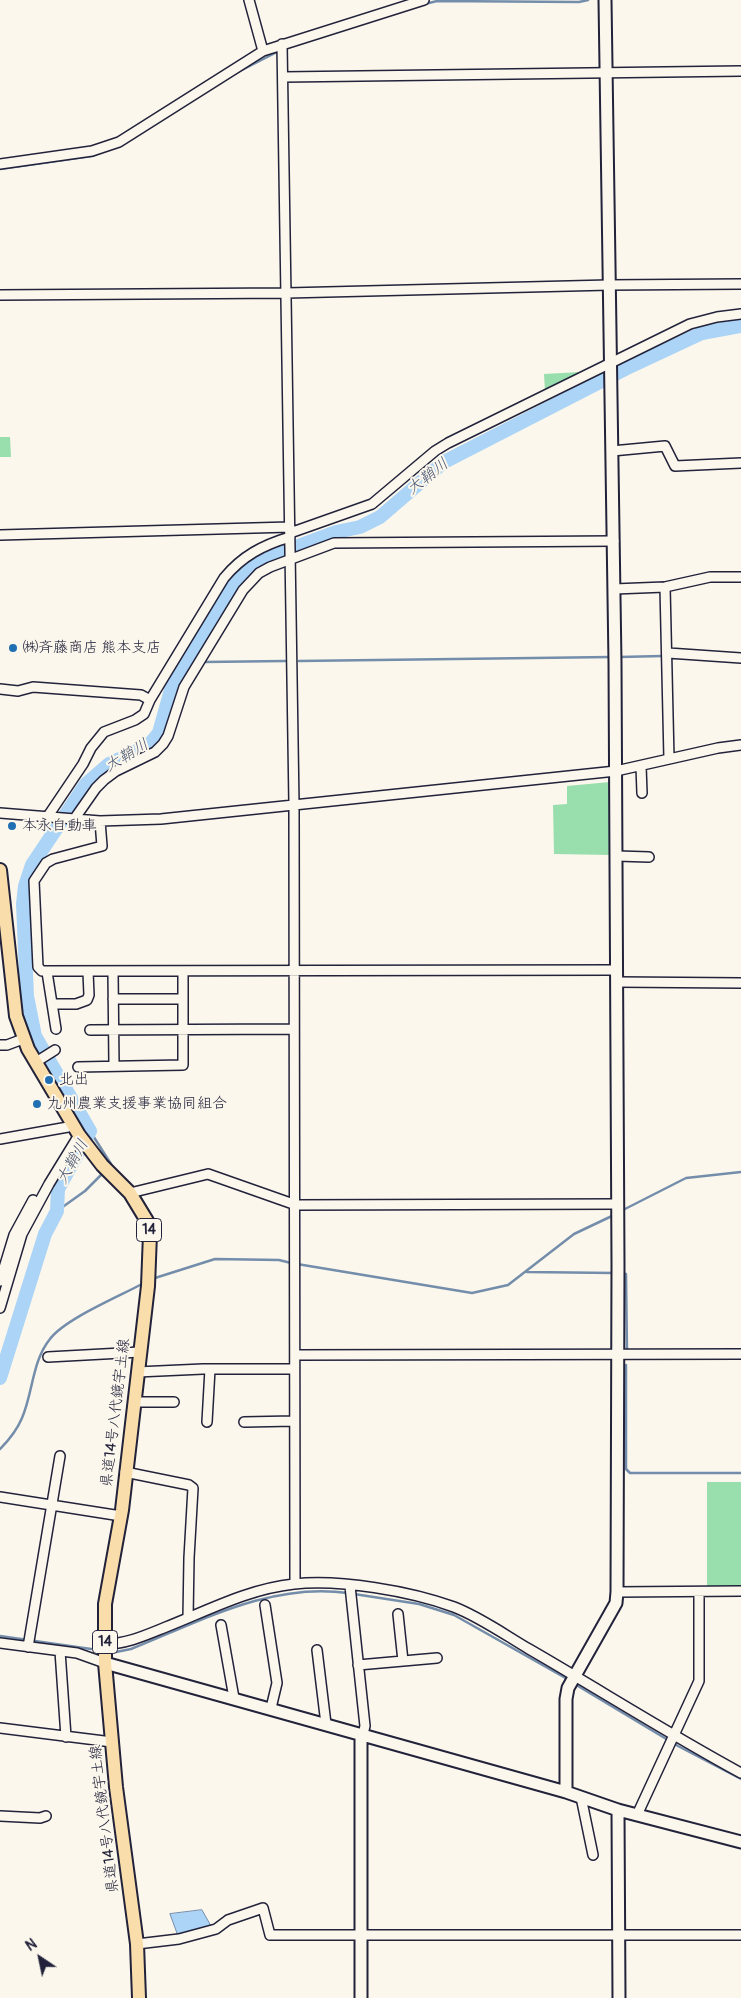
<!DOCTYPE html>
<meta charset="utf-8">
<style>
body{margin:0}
#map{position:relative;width:741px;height:1998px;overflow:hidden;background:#fbf7ec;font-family:Pangolin,sans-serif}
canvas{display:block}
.north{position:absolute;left:15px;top:1933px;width:50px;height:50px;-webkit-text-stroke:4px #fbf7ec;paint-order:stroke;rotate:326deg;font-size:14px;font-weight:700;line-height:20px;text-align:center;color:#22223b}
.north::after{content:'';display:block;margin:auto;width:18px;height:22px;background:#22223b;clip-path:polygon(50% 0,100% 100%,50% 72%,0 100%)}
</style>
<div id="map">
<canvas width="741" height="1998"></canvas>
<div class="north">N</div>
</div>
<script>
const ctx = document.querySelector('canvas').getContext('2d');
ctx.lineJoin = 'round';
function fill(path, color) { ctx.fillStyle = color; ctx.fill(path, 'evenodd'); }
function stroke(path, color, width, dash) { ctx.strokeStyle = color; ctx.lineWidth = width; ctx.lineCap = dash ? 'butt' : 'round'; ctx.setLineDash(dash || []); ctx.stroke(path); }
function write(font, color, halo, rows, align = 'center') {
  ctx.font = font + ' Pangolin,"Klee One",sans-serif'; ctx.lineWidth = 4; ctx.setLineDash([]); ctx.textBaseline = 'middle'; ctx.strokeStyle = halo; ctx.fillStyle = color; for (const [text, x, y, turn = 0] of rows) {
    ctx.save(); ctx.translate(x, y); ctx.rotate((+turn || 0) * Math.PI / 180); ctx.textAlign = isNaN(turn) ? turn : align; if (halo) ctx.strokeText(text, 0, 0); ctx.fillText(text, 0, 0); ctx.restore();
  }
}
fill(new Path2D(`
 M580,372L545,391L544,374Z
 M0,437H10L11,457H0Z
 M610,782L611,855L554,854L553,805L567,804V786Z
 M707,1482H741V1590H707Z`), '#98dfad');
const water = new Path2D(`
 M202,1910L211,1926L178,1936L170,1914Z`);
fill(water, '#abd4f6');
stroke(water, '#748dab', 1);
stroke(new Path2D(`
 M425,4L437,1L579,2L588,0
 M238,72L279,51
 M0,169L92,156L123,144
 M619,657L663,656
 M299,661L611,657
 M188,662H197
 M203,662L286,661
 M90,1131L111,1164L109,1166
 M57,1211L85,1191L104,1172
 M621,1211L686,1178L741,1172
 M297,1264L472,1293L508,1285L574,1234L614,1215
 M527,1272L614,1273
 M622,1273L626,1274L627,1351
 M155,1278L215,1259L279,1260L291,1263
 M626,1365V1469L630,1473H741
 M0,1449C9,1440 17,1430 22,1418C33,1393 32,1361 50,1339C65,1319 118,1297 142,1284
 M354,1594L419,1604L454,1615L569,1680
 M0,1636L91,1649
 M116,1652L131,1649C201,1621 271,1582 348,1593
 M573,1683L678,1746L741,1779`), '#748dab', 2.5);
stroke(new Path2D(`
 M0,1378L45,1234L57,1211L58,1189L90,1131L35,1036L27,996L23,904L25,886L32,865L86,784L109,764L149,745L159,733L171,690L212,616L240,576L255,562L336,532L360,527L380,517L444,462L625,369L702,333L741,326`), '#abd4f6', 14);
const street = new Path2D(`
 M249,0L263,51
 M282,44L294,804L295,1584
 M284,77L741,71
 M0,164L92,151L119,142L263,51L424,0
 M0,295L287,293L609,285L741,284
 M612,451L665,446L675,466L741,463
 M290,533L372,504L435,451L448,443L690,324L717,317L741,314
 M0,535L290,527
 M665,587L669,759
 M614,589L665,587L710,577H741
 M668,653L741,658
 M0,689L18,691L33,687L141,695L150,700
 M641,766L642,793
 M0,813L100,821L161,819L616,771L718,748L741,745
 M48,816L83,764L91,748L104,732L135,720L144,714L150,700L224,578C242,556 263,545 290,537
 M75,818L96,788L104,780L116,771L155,752L163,744L168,736L184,687L243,590L259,573L270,567L334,543L614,541
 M100,821L102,846L53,859L46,863L34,881L38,967L42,971L616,970
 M617,856L649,857
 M47,972L56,1029
 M113,972L114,1066
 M617,982L741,983
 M113,999H183
 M52,1004H76L87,1000L89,995L88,972
 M90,1030L294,1029
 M0,1045H7L23,1039
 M36,1062L55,1050
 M78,1067L183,1065V972
 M0,1139L68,1127L72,1123
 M130,1193L208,1174L296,1205L617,1204
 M0,1281L14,1235L33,1200
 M0,1308L22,1234L49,1184L79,1135
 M295,1355L741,1354
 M48,1357L140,1352
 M137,1372L203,1369H294
 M134,1402H174
 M207,1422L210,1369
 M244,1422L294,1421
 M125,1472L189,1485L193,1488L189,1558L188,1618
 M0,1497L121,1516
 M350,1586L365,1726L363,1734
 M617,1592L741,1591
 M265,1605L277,1683L271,1708
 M398,1614L403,1661
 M221,1625L234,1698
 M0,1643L77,1653L105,1663
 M105,1644C127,1644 146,1635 166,1627C209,1610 248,1589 294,1584C340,1579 410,1591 454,1607C480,1617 505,1635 529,1649C600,1690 669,1734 741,1773
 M28,1647L60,1456
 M317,1650L326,1724
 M60,1651L66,1737
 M358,1665L437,1658
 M0,1728L112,1742
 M581,1797L593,1855
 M637,1815L699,1681V1592
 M0,1816L40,1818L46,1816
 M137,1944L179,1939L216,1929L228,1920L263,1908L270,1935H741`);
const secondary = new Path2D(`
 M105,1663L566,1792L618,1810L741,1842
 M566,1792V1699L568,1688L616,1603L617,1592L618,1265L615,662L605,0
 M618,1810L619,1998
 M361,1998V1740L363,1734`);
const primary = new Path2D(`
 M0,870L16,1016L28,1049L79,1135L102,1165L130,1193L147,1221L150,1234L148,1286L122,1510L105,1604V1663L116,1787L137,1944L139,1998`);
stroke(street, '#22223b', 12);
stroke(secondary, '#22223b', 15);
stroke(primary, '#22223b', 16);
stroke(street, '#fbf7ec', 9);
stroke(secondary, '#fbf7ec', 11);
stroke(primary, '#f9deab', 12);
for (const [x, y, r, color] of [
 [13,648,5,"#1f6fb2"],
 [12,826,5,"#1f6fb2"],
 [49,1080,5,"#1f6fb2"],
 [37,1104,5,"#1f6fb2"]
]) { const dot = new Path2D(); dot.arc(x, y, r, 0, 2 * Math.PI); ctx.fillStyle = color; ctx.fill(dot); stroke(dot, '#fbf7ec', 2); }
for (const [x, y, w] of [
 [149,1230,25],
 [105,1642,25]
]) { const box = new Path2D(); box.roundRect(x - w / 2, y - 11.5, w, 23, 4); ctx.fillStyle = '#fbf7ec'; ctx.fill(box); stroke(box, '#22223b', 1); }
write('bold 14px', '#22223b', null, [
 ["14",149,1230],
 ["14",105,1642]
]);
write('15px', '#22223b', '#fbf7ec', [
 ["㈱斉藤商店 熊本支店",23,648],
 ["本永自動車",22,826],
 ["北出",59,1080],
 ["九州農業支援事業協同組合",47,1104]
], 'left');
write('15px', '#22223b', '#fbf7ec', [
 ["県道14号八代鏡宇土線",116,1413,-83],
 ["県道14号八代鏡宇土線",105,1819,-97]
]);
write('italic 16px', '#4b5773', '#fbf7ec', [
 ["大鞘川",428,477,-38],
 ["大鞘川",127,756,-31],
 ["大鞘川",73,1162,-61]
]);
</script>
